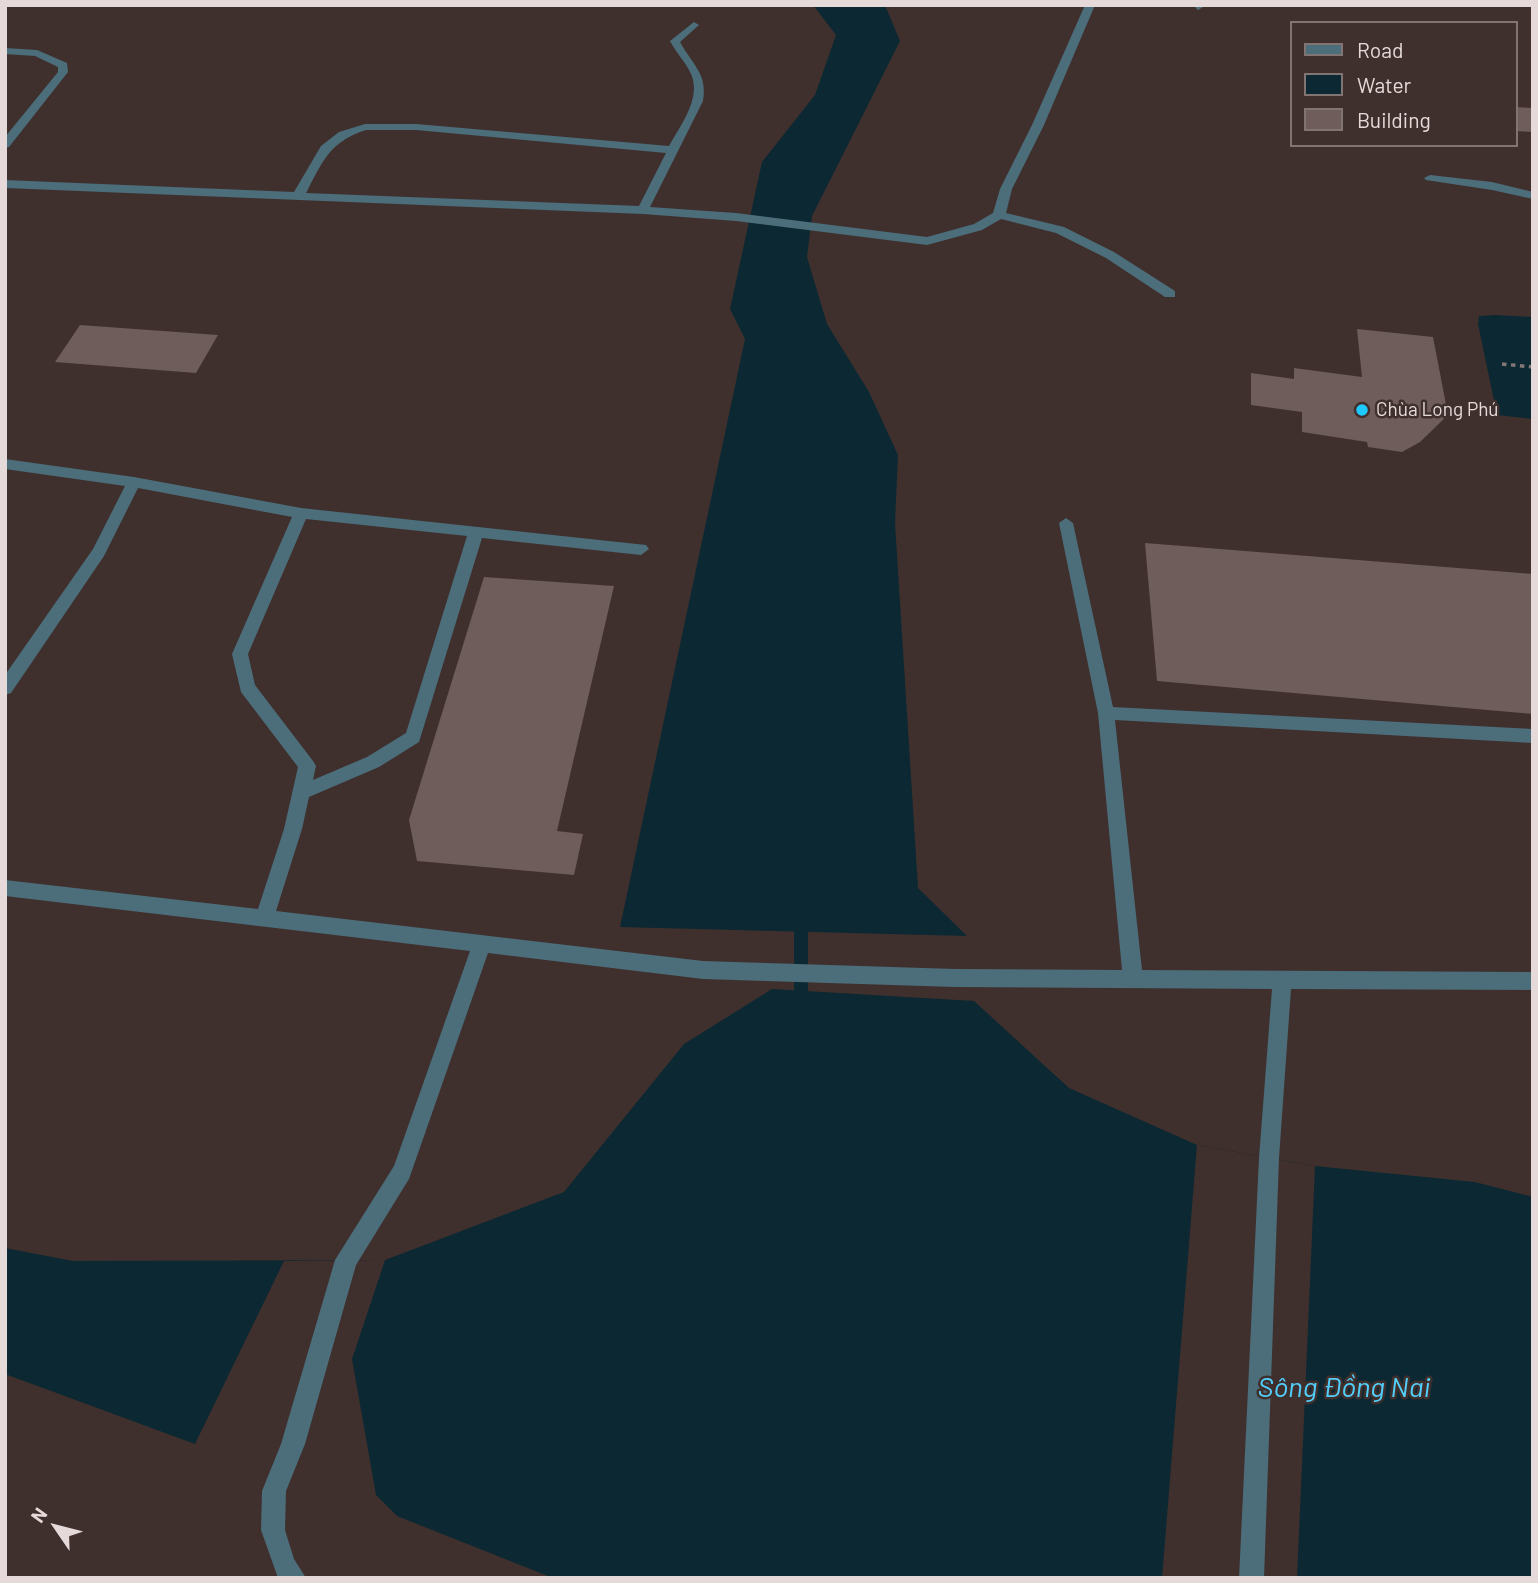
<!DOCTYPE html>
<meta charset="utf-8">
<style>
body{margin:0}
#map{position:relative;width:1538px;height:1583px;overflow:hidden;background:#3f302e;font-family:Barlow,sans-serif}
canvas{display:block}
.frame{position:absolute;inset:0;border:7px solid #e5dad9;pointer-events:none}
.legend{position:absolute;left:1290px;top:21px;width:228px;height:126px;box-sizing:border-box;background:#3f302e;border:2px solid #817472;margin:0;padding:9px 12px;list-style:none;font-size:21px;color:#e5dad9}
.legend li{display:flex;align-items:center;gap:14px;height:35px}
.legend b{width:35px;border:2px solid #817472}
.north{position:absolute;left:21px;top:1492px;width:70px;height:70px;-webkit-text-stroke:5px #3f302e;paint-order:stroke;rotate:305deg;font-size:19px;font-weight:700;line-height:28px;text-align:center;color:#e5dad9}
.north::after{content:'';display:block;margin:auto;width:24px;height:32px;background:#e5dad9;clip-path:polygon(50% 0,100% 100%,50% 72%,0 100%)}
</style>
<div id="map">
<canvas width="1538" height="1583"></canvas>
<div class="frame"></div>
<ul class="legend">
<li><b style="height:9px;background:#4c6d7a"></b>Road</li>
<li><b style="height:19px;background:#0c2832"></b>Water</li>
<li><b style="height:19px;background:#6e5d5a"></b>Building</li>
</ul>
<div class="north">N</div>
</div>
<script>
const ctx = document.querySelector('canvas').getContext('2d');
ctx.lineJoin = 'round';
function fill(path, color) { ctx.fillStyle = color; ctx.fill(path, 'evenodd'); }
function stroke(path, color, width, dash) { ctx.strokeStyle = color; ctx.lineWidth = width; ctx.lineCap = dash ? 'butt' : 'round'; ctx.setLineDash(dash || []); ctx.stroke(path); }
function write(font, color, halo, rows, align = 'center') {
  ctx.font = font + ' Barlow,sans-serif'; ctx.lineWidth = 5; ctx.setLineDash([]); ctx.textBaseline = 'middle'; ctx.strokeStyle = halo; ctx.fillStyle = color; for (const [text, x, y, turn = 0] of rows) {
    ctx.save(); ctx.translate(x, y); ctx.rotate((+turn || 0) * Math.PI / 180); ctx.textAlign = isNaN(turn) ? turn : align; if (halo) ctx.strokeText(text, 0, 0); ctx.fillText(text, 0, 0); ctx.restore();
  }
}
fill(new Path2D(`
 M813,5H885L900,41L812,216L807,257L827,324L869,392L898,455L895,523L918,888L967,936L620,927L745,339L730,309L762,162L815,95L836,35Z
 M1495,315L1533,317V419L1497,415L1478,324L1479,316Z
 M772,989L974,1001L1069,1088L1197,1145L1315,1166L1475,1182L1533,1197V1578H5V1248L73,1261L385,1260L564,1192L684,1044Z`), '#0c2832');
fill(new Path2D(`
 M1197,1145L1315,1166L1297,1578H1162Z
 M385,1260L352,1359L376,1495L397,1516L553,1578H5V1374L195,1444L284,1261Z`), '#3f302e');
fill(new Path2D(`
 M801,911L806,913L808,917V1007L806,1012L801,1013L796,1012L794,1007V917L796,913Z`), '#0c2832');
fill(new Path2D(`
 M1515,107L1533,108V132L1515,131Z
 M80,325L218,335L196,373L55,362Z
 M1357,329L1433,337L1448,415L1420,442L1402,452L1368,447L1367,442L1302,432V412L1251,405V373L1294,379V368L1362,377Z
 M1145,543L1533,574V714L1157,681Z
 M484,577L614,586L557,831L583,834L574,875L417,861L409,820Z`), '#6e5d5a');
stroke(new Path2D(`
 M1502,364L1533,367`), '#847775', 3.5, [4.5, 4.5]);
fill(new Path2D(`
 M5,48L37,50L67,63L68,72L9,147L5,148V137L58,72V67L35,56L5,54Z
 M1430,175L1492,182L1533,192V199L1492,190L1426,180L1424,178Z
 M5,459L134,477L301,508L646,545L649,549L641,555L482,538L419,742L379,767L309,797L302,829L276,911L703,961L955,969L1122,970L1098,713L1059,523L1066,518L1073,523L1113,707L1533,729V743L1115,720L1142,970L1533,972V990L1291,989L1279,1158L1264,1578H1239L1259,1158L1272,989L955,987L703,979L488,953L409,1179L356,1265L305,1444L286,1491L285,1530L294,1559L306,1578H278L261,1530L262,1491L281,1444L335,1260L394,1166L470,951L5,896V880L258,909L284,829L298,767L241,692L232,654L292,517L138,488L104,556L11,693L5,695V675L93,549L125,486L5,469ZM306,519L467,536L406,733L367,757L313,780L316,766L313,761L255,685L248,654Z`), '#4c6d7a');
fill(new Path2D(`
 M1085,5H1095L1044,125L1012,189L1006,213L1064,227L1114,252L1175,291V297H1165L1106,258L1056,233L1001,219L982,230L927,245L736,221L643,214L5,188V180L294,192L321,146L339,132L365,124H416L669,146C680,126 702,98 691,74C686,62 676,53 670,41L694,22L699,25L680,42C692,64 708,74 703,101L650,207L736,213L927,237L974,224L993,213L1000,189L1032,125ZM366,130H416L666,153L639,206L306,193C323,161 329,142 366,130Z
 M1193,5H1203V7L1198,10Z`), '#4c6d7a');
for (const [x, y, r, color] of [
 [1362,410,7,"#1dc9fd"]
]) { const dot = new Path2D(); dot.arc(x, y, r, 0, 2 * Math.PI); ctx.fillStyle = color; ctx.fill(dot); stroke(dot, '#3f302e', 2.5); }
write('19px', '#e5dad9', '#3f302e', [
 ["Chùa Long Phú",1376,410]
], 'left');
write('italic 28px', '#52d0fc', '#3f302e', [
 ["Sông Đồng Nai",1344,1388]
]);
</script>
